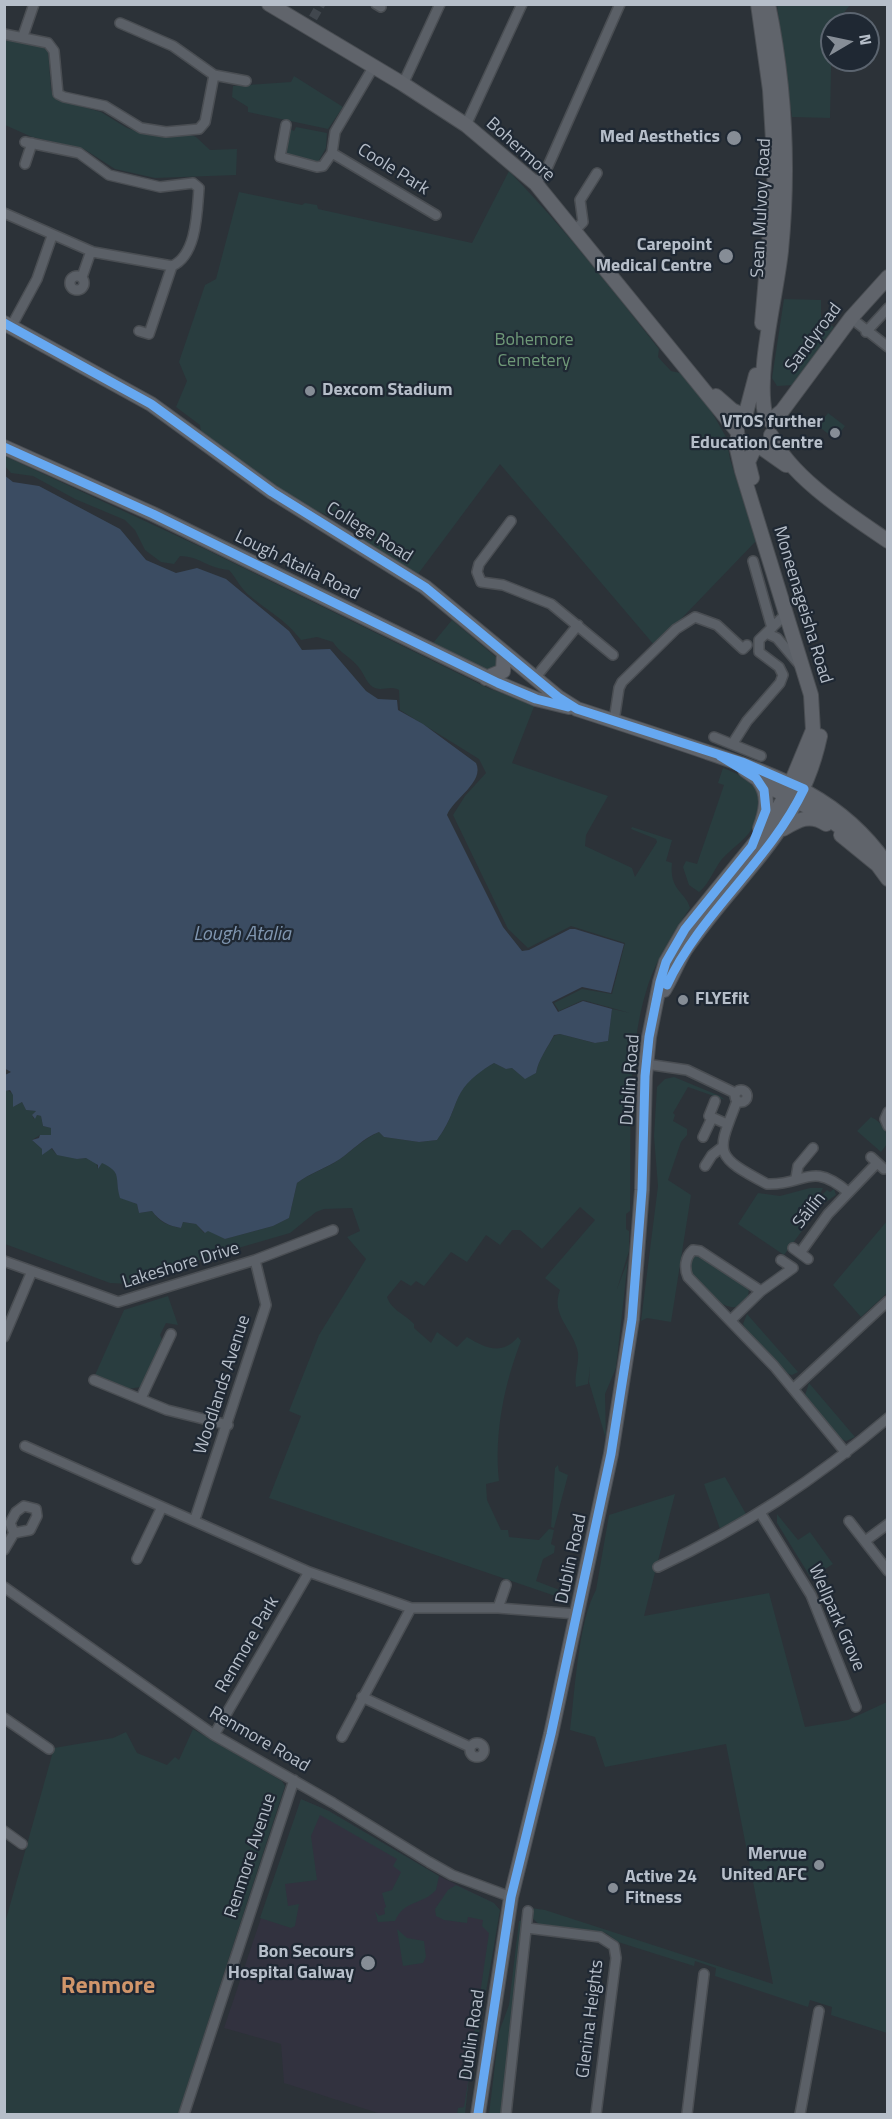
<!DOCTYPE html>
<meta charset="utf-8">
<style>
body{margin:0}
#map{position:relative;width:892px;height:2119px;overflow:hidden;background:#2c3238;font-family:"Titillium Web",sans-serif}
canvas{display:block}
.frame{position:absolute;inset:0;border:6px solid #b6bec9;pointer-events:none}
.north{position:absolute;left:820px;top:12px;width:60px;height:60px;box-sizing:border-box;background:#1f2833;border:2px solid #5b646f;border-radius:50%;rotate:81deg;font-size:16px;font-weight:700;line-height:24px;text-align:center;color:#b6bec9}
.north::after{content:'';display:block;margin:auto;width:21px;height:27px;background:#868d96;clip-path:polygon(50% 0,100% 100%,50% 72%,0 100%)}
</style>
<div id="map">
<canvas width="892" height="2119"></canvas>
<div class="frame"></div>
<div class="north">N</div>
</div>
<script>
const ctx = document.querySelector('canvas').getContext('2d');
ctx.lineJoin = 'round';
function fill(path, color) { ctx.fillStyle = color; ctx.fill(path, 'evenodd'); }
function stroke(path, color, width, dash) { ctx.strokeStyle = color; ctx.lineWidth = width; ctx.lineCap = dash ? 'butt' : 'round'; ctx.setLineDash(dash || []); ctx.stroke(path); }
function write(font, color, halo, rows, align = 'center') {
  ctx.font = font + ' "Titillium Web",sans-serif'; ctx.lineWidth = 4.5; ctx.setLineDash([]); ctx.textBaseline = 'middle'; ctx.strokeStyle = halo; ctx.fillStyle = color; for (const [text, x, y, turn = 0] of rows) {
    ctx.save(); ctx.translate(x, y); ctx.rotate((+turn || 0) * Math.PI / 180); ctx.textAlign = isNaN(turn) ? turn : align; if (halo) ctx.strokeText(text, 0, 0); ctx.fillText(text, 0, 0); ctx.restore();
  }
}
fill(new Path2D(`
 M301,1799L329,1811L439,1876L494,1903L499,1909L472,2074L469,2077L465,2114H381L284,2083L281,2044L224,2028Z`), '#32323f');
fill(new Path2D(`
 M777,5H850L835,24H832L830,118L792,117Z
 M4,39L45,46L48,50L51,90L59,100L101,112L127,128L142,133L191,135L196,137L210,150L237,149L236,175L155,178L115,169L84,149L32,137L5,125Z
 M294,76L343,107L328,129L248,112V107L232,97L233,86L291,82Z
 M296,127L327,133L326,148L318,162L284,156L290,129L294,131Z
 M509,171C563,227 611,288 659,349L658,357L671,371L680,373L706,402L726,437L730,459L756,541L655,646L500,464L418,574L368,543L348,525L307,506L266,480L201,432L200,425L176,407L187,381L179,362L181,356L205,285L216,279L239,192L302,205L305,203L317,205L318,209L472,243Z
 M784,299L821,300V319L834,327L794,385L777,386L772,378Z
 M828,413L845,426L835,439L818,426Z
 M5,456L203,548L490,689L535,704L512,763L608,796L586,835L585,846L632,868L635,877L657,842L656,839L631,829L632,827L672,840L666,861L672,863C669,891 686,892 690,908C674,932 657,958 648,985C625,1056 632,1137 630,1211L626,1214V1229L629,1231V1251L617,1289L628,1260L616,1368L605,1394L606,1439L589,1382L590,1367L588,1384L576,1387C574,1376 579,1364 578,1353C574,1329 550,1316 560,1290L545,1278L595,1220L580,1207L542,1249L520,1230H512L500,1245L486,1235L467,1262L451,1252L424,1286L416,1281L411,1286L401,1280L387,1297C391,1310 405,1314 414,1324V1328L431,1343L437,1332L457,1347L467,1337C485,1348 502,1356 518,1337L521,1341C504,1385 494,1434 499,1481L486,1484L487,1500L501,1530H508L509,1537L539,1540L549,1529L554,1530L551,1544L555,1546L554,1553L543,1559L536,1581L562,1591L567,1600L269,1498L301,1416L289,1411L319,1335L366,1259L347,1237L360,1231L352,1208L324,1209L316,1212L290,1233L214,1255L131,1284L110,1283L5,1244L4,1091L7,1090L13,1094V1107L22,1102L26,1110L36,1111L32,1115L34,1119L37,1115L41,1116L43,1126L51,1128L52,1135H40L32,1140L42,1149V1155L44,1151L52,1149L57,1155H67L77,1159L86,1158L96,1162L98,1169L102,1162C124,1175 114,1175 120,1197L137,1204L139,1213L152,1211C159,1222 169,1226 181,1228L183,1222L196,1224L204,1233L208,1230L225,1239L273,1226L289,1218L297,1183C310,1173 326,1169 340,1159C353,1150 363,1139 379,1132L384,1137L419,1142L437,1140C463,1106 447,1090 494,1063L506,1069L512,1068L524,1078L536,1073C538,1060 548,1047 554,1036L560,1034L594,1043L608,1041L612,1009L630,1013L583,1000L559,1011L554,1003L582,989L612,994L625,943L571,926L528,948L508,929L453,815L465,796L486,773L479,759L400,710L399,690C390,685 384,691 375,688C368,686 364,674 360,669C353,658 339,653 333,642L317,637L301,640C285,619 269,612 250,596C240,588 237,579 229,570C206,568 202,557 180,556L174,564L161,562L145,550L135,530L125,520L75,499L33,476L11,473L5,466Z
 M452,620L497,658L499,665L491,670H487L433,643Z
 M723,768C755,779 775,801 749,833C741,843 731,849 722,859C714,869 709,884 699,892L689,885L683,867L686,861L697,864L724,785L718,783Z
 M674,1077L720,1096L725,1100L688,1087L673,1113L675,1115L673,1121L687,1129V1135L681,1142L668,1180L691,1195L671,1322L647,1318L641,1321L658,1186L654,1136L657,1087L665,1079Z
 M871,1117C883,1123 888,1131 887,1144L881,1152L857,1131Z
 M810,1188H823L818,1198L807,1203L811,1206L827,1190L830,1192L834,1189L836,1195L821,1205L784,1255L738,1224L758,1193L780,1196Z
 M887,1221V1293L861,1317L833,1285Z
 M698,1254L749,1288L748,1297L736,1307C721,1309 700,1288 692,1276C688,1270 690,1263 692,1257Z
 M168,1296L178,1325L166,1323L160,1335L163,1342L141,1387L128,1389L95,1375L124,1310Z
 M747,1314L798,1372L792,1375L786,1373L745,1328L743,1324Z
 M809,1383L855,1437L846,1441L839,1438L805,1395Z
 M558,1465L559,1471L568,1475L554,1528L551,1527L555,1468Z
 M725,1477L746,1514L720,1529L704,1484Z
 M675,1494L644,1616L769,1593L805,1727L848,1720L887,1702V2033L831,2015L832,2007L810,2000L808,2007L715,1976L716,1968L695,1961L694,1966L618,1942L606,1933L539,1924L532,1918L531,1908L545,1910L773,1984L726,1744L605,1767L595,1737L570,1730C575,1692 578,1622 596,1590L609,1515Z
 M777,1514L798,1540L810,1532L833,1564L811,1578L777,1523Z
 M193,1729L282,1781L285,1786L178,2114H5V1923L54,1748L113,1738L126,1732L137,1753L167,1765L175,1757L179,1760Z
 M301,1799L329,1811L439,1876L436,1890C421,1906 405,1899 395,1921L378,1922L375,1911L379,1916L385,1914L384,1908L386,1907L382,1893L392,1890L401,1872L393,1866L397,1859L320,1815L311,1836L317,1880L285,1884L288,1906L299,1904L295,1926L291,1928L260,1918Z
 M456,1885L494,1903L500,1910L472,2074L469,2077L465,2114H457L458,2108L464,2107L469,2076L459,2074L464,2062H470L489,1933L482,1926L483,1920L468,1917L467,1923L444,1920L436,1916L435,1909L448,1890Z
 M522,1920L524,1921L501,2114H489L499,2032L509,2005L519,1921Z
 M397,1929L407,1938L424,1941L426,1957L423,1963L403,1966Z`), '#293d3f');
fill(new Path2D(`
 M4,475L13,482L39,486L120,529L146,560L176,573L197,568L226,579L289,631L302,650L330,649L366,691L378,699L397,700L398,710L423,724L476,763C485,782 453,799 447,815L503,927L522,951L529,950L570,929H575L624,944L611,993L582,987L552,1002L558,1012L583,1001L612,1009L608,1041L595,1043L560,1034L554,1035C548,1047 538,1060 536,1073L525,1079L512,1068L506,1069L494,1063C447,1091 463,1105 437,1140L419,1142L384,1137L379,1132C363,1138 353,1150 340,1159C326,1168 310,1173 297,1183L289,1218L273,1226L225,1239L208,1231L205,1233L196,1224L183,1222L181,1228C169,1226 159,1221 152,1211L139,1213L137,1204L120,1198C114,1177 123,1173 102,1163L98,1169V1165L86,1158L77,1159L57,1155L52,1148L42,1155V1149L32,1140L39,1138L40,1135H51V1128L43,1126L41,1116L37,1115L35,1119L32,1115L36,1111L26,1110L22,1102L13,1107V1095L10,1090L5,1091V1075L11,1072L4,1068Z`), '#3b4c62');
stroke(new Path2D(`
 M313,18L321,4`), '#41474e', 9, [9, 4.5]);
const street = new Path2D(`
 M376,4L381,7
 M120,23L173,46L214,75L246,81
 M4,34L48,43L54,51L58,94L64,97L105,106L141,128L166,132L199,129L205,122L214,75
 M23,36L34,4
 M403,84L440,4
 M286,125L280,157L317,167L323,166L332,153L335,132L374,66
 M466,125L522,4
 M25,142L79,153L109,175L160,187L193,183L199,188C197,212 197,255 172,266L149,334L139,331
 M332,153L436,215
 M25,164L32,143
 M536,184L548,166L620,4
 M4,213L93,252L172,266
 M574,231L583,222L580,200L597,173
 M70 283a7 7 0 1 1 14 0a7 7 0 1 1-14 0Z
 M82,277L91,251
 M851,318L888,347
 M11,327L37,279L52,236
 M866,332L888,308
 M511,521L479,564L477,572L481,582L503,585L551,604L613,655
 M753,561L772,628
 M766,633L777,638L799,664
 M535,678L578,625
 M614,721L619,688L622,682L676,629L695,617L717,625L743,649L747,645
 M714,737L761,756
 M733,743L747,721L780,683L783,675L779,667L759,652V640L786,614
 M646,1064L687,1070L735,1093
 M735 1096a6 6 0 1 1 12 0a6 6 0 1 1-12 0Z
 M715,1101L709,1116L727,1124
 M737,1101C717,1153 712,1155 767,1184C805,1186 810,1160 848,1192
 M888,1112L885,1119L888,1126
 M703,1137L712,1118
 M871,1157L884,1169
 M705,1166L712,1155L721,1148
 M796,1178L798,1166L813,1148
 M793,1248L808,1259
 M800,1253L828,1214L877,1163
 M4,1261L118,1302L255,1260L333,1230
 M761,1291L700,1251L693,1250C685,1257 684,1268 688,1277L774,1366L846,1453
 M731,1320L761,1291L793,1268L781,1260
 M4,1337L32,1271
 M94,1380L167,1410L228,1425
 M793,1389L888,1301
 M141,1398L171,1334
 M25,1446L309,1572L411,1608H498L577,1614
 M761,1514L811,1595L856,1707
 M195,1519L266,1305L255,1260
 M849,1521L888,1571
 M865,1541L888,1524
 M4,1550L14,1533L10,1523L16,1512L24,1506L36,1509L37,1516L30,1530L14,1533
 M137,1559L162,1507
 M658,1567C745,1526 815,1480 888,1418
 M4,1587L214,1735L333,1803L429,1862L452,1875L511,1897
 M498,1608L506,1585
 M362,1697L470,1747
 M4,1718L49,1749
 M214,1735L309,1572
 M342,1737L411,1608
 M470 1750a7 7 0 1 1 14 0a7 7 0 1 1-14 0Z
 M4,1831L22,1844
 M527,1928L600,1937L614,1946L616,1958L596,2114
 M184,2114L294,1780
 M506,2114L528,1911
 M687,2114L704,1974
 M800,2114L819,2011`);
const secondary = new Path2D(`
 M269,4L403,84L466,125L536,184L737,431
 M758,4L770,90L775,174L762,323
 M4,323L151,404L272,492L425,587L558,697L577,709C620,723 663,737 707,752C780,777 842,798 888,866
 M716,396L732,410L743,415
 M746,413L756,375
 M765,414C756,370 776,298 781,251C789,169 785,85 768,4
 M770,421L782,411L851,318L888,277
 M771,435C790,477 850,515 888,541
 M759,446L786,465
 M4,447L153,514L498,683L536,699L569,707
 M752,478L748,462L755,447
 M486,678L503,671L504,653
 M745,770L766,785L824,815L853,837
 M759,781C770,795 766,812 760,828
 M783,829C798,820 810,813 826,824
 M841,835L879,866
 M874,860L888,879
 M664,990C672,977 677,963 685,950C737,874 800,831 820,736
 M478,2114L511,1897L551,1734L611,1454L632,1319L642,1190L645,1076L649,1037L660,982L666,962L685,929L764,832L786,795L813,730L811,695L742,471L737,449L738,436`);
stroke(street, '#4a4e53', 12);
stroke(secondary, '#4a4e53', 16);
stroke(street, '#5b6067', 9);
stroke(secondary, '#60646b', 14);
stroke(new Path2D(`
 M4,323L151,404L272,492L425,587L558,697L577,709L742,762L804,789C769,862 701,912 667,985
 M4,447L153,514L498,683L536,699L568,707
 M478,2114L511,1897L551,1734L611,1454L632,1319L642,1190L645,1076L649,1037L660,982L666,962L685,929L752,846L766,810L764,790L756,778L720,756`), '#66a8f1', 9);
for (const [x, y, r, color] of [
 [734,138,8,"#868d96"],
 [726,256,8,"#868d96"],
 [310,391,6,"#868d96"],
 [835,433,6,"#868d96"],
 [683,1000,6,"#868d96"],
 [819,1865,6,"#868d96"],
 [613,1888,6,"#868d96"],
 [368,1963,8,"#868d96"]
]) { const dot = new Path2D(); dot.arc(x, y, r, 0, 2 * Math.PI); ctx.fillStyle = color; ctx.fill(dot); stroke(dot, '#1f2833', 2); }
write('bold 18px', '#b6bec9', '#1f2833', [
 ["Med Aesthetics",720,138],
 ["Carepoint",712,246],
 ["Medical Centre",712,267],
 ["Dexcom Stadium",322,391,"left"],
 ["VTOS further",823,423],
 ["Education Centre",823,444],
 ["FLYEfit",695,1000,"left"],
 ["Mervue",807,1855],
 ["United AFC",807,1876],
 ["Active 24",625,1878,"left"],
 ["Fitness",625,1899,"left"],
 ["Bon Secours",354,1953],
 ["Hospital Galway",354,1974]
], 'right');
write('18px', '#b6bec9', '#1f2833', [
 ["Bohermore",520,150,42],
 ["Coole Park",393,170,32],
 ["Sean Mulvoy Road",762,208,-87],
 ["Sandyroad",814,338,-53],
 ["College Road",369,533,32],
 ["Lough Atalia Road",297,566,26],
 ["Moneenageisha Road",802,605,73],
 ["Dublin Road",631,1080,-86],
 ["Sáilín",810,1211,-51],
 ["Lakeshore Drive",181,1266,-17],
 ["Woodlands Avenue",223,1385,-72],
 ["Dublin Road",572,1559,-78],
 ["Wellpark Grove",836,1618,66],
 ["Renmore Park",248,1645,-60],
 ["Renmore Road",259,1740,30],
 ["Renmore Avenue",251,1856,-72],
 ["Glenina Heights",591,2019,-83],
 ["Dublin Road",473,2035,-82]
]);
write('18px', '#6f9978', '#1f2833', [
 ["Bohemore",534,341],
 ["Cemetery",534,362]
]);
write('italic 20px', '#7f95af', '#1f2833', [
 ["Lough Atalia",242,935]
]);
write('bold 24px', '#d0956a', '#1f2833', [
 ["Renmore",108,1987]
]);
</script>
